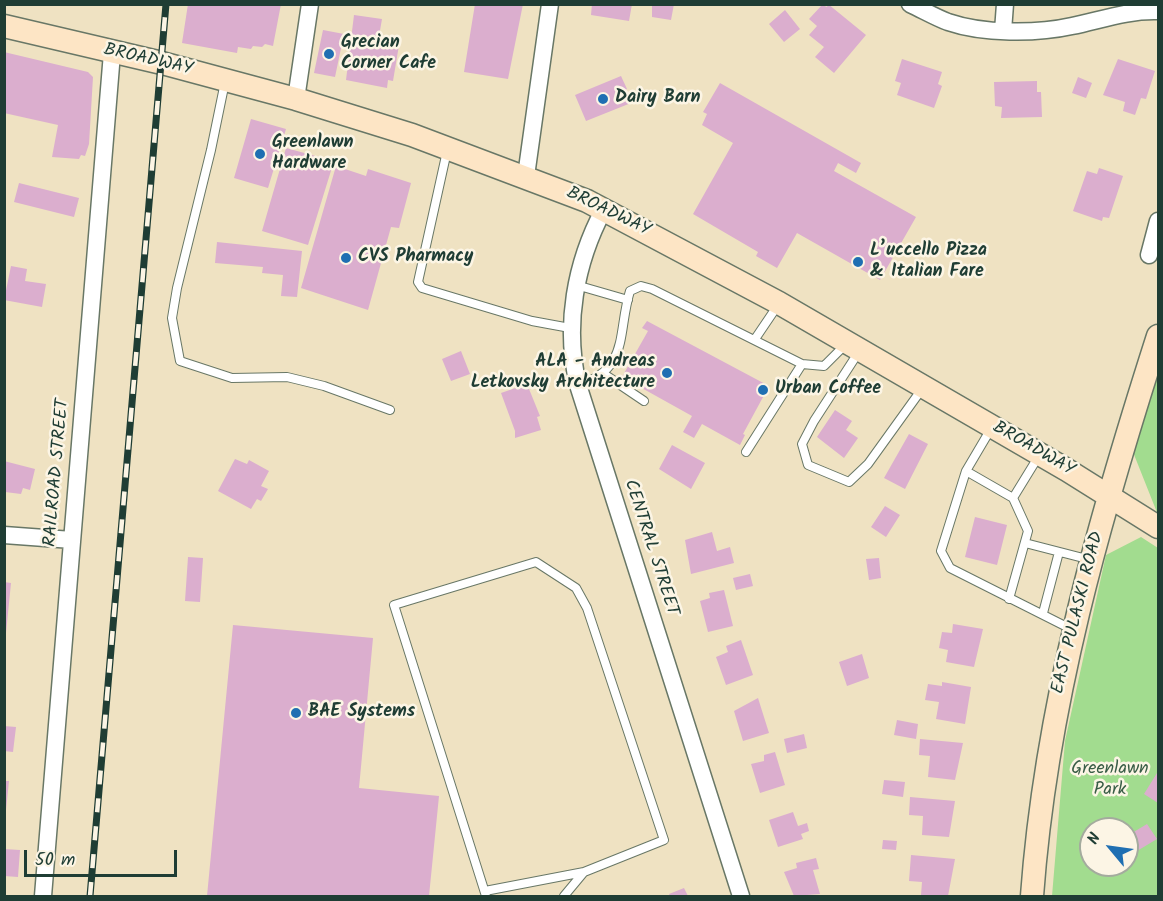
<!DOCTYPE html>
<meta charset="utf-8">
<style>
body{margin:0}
#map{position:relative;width:1163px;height:901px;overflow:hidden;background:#efe2c2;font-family:Kalam,sans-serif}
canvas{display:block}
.frame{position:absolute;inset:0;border:6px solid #1f3d34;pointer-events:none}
.north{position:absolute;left:1079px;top:817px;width:60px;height:60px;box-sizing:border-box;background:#fcf5e5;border:2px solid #a4ab9e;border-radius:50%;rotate:299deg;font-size:16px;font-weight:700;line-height:24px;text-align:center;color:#1f3d34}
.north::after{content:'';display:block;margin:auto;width:21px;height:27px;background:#1f6fb2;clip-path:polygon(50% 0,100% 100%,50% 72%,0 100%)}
.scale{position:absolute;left:24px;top:850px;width:153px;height:27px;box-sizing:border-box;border:3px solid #1f3d34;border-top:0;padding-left:8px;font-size:18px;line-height:21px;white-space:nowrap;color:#1f3d34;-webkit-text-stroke:4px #fcf5e5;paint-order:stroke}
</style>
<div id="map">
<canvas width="1163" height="901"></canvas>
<div class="frame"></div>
<div class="north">N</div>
<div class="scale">50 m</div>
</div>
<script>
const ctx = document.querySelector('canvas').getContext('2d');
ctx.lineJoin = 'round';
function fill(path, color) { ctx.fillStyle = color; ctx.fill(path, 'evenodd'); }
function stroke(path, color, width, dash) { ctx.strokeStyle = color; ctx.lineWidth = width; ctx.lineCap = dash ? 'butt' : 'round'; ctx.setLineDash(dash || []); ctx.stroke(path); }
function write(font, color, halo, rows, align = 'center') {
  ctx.font = font + ' Kalam,sans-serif'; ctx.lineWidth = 5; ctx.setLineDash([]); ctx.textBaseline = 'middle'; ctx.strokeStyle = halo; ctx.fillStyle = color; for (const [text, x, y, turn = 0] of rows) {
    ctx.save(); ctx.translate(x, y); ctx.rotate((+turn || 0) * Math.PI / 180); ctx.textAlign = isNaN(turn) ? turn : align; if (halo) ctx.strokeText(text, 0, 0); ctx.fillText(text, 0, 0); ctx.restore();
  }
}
fill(new Path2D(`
 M1158,360V515L1131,447Z
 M1141,537L1158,548V896H1052L1065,741L1106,555ZM1091,829H1127V865H1091Z`), '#a2dc8f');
fill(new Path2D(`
 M188,4H281L273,46L265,44L262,47L253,46L251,49L238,47L237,53L182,43Z
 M475,4H523L508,79L464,72Z
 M592,4H632L629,21L591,15Z
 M652,4H674L671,20L652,17Z
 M828,4L866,35L834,73L815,57L824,47L809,35L817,26L809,19L822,5L827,7Z
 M785,10L800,29L784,42L769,24Z
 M354,15L382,19L378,42L399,45L393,81L388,80L387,88L346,80Z
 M323,30L344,34L335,77L314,73Z
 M4,52L88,72L93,77L89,144L85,156L81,155L79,159L52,157L58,125L4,113Z
 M902,59L942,72L938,84L942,86L934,108L897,95L901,83L895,81Z
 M1118,59L1155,71L1146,99L1141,98L1135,115L1123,111L1125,102L1103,95Z
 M621,76L627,89L623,91L631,103L586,121L575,95Z
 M1078,77L1092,83L1086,98L1072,93Z
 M1037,81V92H1041L1042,117L1001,118L1002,107L995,106L994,82Z
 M720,83L861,163L856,173L838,163L834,171L916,217L880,280L797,233L777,268L756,256L758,252L693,214L733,143L702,125L707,114L703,112Z
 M251,119L286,129L268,188L234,178Z
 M286,148L334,161L308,245L262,231Z
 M336,166L366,176L368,169L411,183L399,228L391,227L368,310L301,288Z
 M1099,168L1123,176L1109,218L1103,217L1102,221L1073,211L1087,171L1097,174Z
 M19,183L79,198L74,217L14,202Z
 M217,242L302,251L297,297L281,296L283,275L262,273L263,267L215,263Z
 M11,266L27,269L25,281L46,284L42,307L4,300Z
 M647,321L769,386L743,434L745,435L740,445L702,424L694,438L683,432L692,416L622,377L648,331L642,328Z
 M461,351L470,374L451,381L442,359Z
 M527,384L540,416L537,417L541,430L515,438V431L501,393Z
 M835,410L852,421L846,430L858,438L844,458L817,437Z
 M909,434L928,444L905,489L884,478Z
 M672,445L705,463L691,489L659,469Z
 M235,459L247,464L249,460L269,471L261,486L268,489L261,501L257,499L251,509L218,491Z
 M4,461L35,469L30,490L23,488L21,494L5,492Z
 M885,506L900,515L886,537L871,527Z
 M975,517L1007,525L997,565L965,557Z
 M712,532L717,551L730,547L734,563L691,574L685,540Z
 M188,557L203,558L200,602L185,601Z
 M879,558L881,578L869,580L866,559Z
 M750,574L753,586L736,590L733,578Z
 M4,582L11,583L6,633H4Z
 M724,590L733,626L708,632L700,601L710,598L709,593Z
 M953,624L983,629L974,667L946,662L948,650L939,648L942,632L952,633Z
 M233,625L373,638L359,788L439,796L429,896H207Z
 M741,640L753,675L726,685L716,657L728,652L726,646Z
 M862,654L869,678L847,686L839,662Z
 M942,682L971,687L965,724L936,719L939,702L925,700L928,684L942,686Z
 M758,698L769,733L743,741L734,711Z
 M897,720L918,724L916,739L894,735Z
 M4,726L16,727L13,752L4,751Z
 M804,734L807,748L787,753L784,739Z
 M920,739L963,743L955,780L928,777L930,756L919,755Z
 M775,752L785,785L760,793L751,764L764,761V755Z
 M1157,773L1158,774V803L1144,794Z
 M884,780L905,782L903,797L882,794Z
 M4,781H9L6,810H4Z
 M910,797L955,801L949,837L922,835L923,816L909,815Z
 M793,812L798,826L807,823L809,831L801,834L803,839L778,847L769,820Z
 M1147,824L1157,839L1127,857V836Z
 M883,840L897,841L896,850L882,849Z
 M4,849L20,850L18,877L4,876Z
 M911,855L955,859L948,896L921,895L922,882L909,881Z
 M816,858L819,869L813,870L820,894L794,896L784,872L797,868L796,863Z
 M684,888L688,896H670L669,894Z`), '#dbaece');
const lane = new Path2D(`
 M225,82L211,150L177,288L172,318L180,361L232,378L287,377L324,386L390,410
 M447,151L418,282L422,288L532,321L570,328
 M576,285L628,300
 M755,339L778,305
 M860,350L814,421L802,444L808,465L849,482L868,464L922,389
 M802,364L824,366L846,344
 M604,374L644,401
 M578,385C630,369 617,333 630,291L641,286L652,289L802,364L746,452
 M992,427L966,471L941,551L950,568L1073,630
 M966,471L1013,498L1040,454
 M1025,543L1091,560
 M1009,599L1028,531L1013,498
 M1043,613L1059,552
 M485,891L584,872
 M486,896L394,605L536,562L576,588L587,608L664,840L584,872L564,896`);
const street = new Path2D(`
 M910,4C923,10 935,17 948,22C983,34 1036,34 1072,26C1101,20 1128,10 1158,11
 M1003,31L1005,4
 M296,99L310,4
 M526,176L550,4
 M604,209C575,263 564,326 578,385L741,896
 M1149,255L1158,221
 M4,535L72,540
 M43,896L112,53`);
const secondary = new Path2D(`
 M4,26L162,63L296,99L412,135L587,201L779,303L1067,470L1158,527
 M1032,896C1046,704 1099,520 1158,336`);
stroke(lane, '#687766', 10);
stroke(street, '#687766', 19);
stroke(secondary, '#687766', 25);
stroke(lane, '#fff', 8);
stroke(street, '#fff', 16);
stroke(secondary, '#fde5c5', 22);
const rail = new Path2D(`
 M90,896L166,4`);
stroke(rail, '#1f3d34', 7);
stroke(rail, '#fcf5e5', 4.5, [14]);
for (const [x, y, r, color] of [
 [329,54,6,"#1f6fb2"],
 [603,99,6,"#1f6fb2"],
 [260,154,6,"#1f6fb2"],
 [346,258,6,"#1f6fb2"],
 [858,262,6,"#1f6fb2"],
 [667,373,6,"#1f6fb2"],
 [763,390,6,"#1f6fb2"],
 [296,713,6,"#1f6fb2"]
]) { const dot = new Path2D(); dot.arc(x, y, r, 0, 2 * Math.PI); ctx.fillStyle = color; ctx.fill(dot); stroke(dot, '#fcf5e5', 2); }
write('bold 18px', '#1f3d34', '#fcf5e5', [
 ["Grecian",341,44],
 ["Corner Cafe",341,65],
 ["Dairy Barn",615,99],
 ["Greenlawn",272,144],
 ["Hardware",272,165],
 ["L’uccello Pizza",870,252],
 ["& Italian Fare",870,273],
 ["CVS Pharmacy",358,258],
 ["ALA - Andreas",655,363,"right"],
 ["Letkovsky Architecture",655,384,"right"],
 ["Urban Coffee",775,390],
 ["BAE Systems",308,713]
], 'left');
write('18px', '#1f3d34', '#fcf5e5', [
 ["BROADWAY",148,61,13],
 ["BROADWAY",608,213,26],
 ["BROADWAY",1033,450,30],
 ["RAILROAD STREET",58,473,-85],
 ["CENTRAL STREET",650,548,72],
 ["EAST PULASKI ROAD",1079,613,-76]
]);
write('18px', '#395d46', '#fcf5e5', [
 ["Greenlawn",1110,770],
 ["Park",1110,791]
]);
</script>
